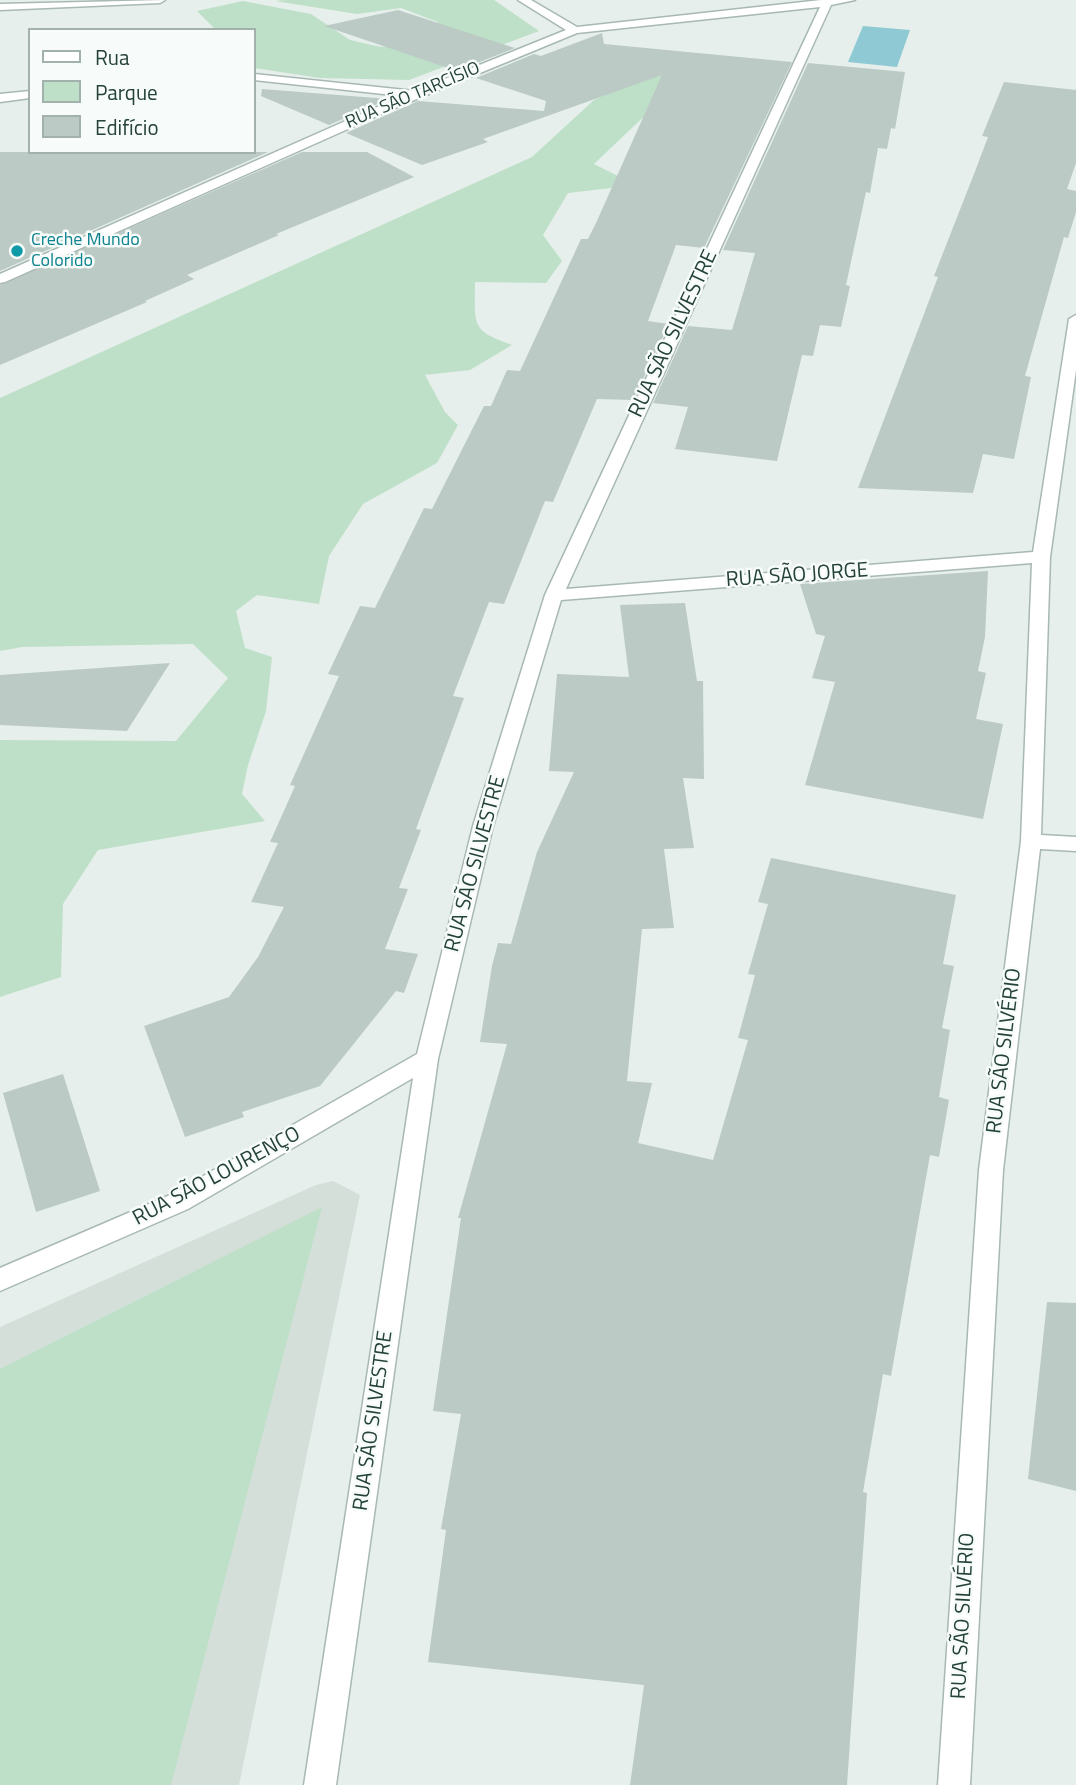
<!DOCTYPE html>
<meta charset="utf-8">
<style>
body{margin:0}
#map{position:relative;width:1076px;height:1785px;overflow:hidden;background:#e6efeb;font-family:"Titillium Web",sans-serif}
canvas{display:block}
.legend{position:absolute;left:28px;top:28px;width:228px;height:126px;box-sizing:border-box;background:#f7fbf9;border:2px solid #a3b1ad;margin:0;padding:9px 12px;list-style:none;font-size:21px;color:#24423a}
.legend li{display:flex;align-items:center;gap:14px;height:35px}
.legend b{width:35px;border:2px solid #a3b1ad}
</style>
<div id="map">
<canvas width="1076" height="1785"></canvas>
<ul class="legend">
<li><b style="height:9px;background:#fff"></b>Rua</li>
<li><b style="height:19px;background:#bfe0c8"></b>Parque</li>
<li><b style="height:19px;background:#bbcac4"></b>Edifício</li>
</ul>
</div>
<script>
const ctx = document.querySelector('canvas').getContext('2d');
ctx.lineJoin = 'round';
function fill(path, color) { ctx.fillStyle = color; ctx.fill(path, 'evenodd'); }
function stroke(path, color, width, dash) { ctx.strokeStyle = color; ctx.lineWidth = width; ctx.lineCap = dash ? 'butt' : 'round'; ctx.setLineDash(dash || []); ctx.stroke(path); }
function write(font, color, halo, rows, align = 'center') {
  ctx.font = font + ' "Titillium Web",sans-serif'; ctx.lineWidth = 5; ctx.setLineDash([]); ctx.textBaseline = 'middle'; ctx.strokeStyle = halo; ctx.fillStyle = color; for (const [text, x, y, turn = 0] of rows) {
    ctx.save(); ctx.translate(x, y); ctx.rotate((+turn || 0) * Math.PI / 180); ctx.textAlign = isNaN(turn) ? turn : align; if (halo) ctx.strokeText(text, 0, 0); ctx.fillText(text, 0, 0); ctx.restore();
  }
}
fill(new Path2D(`
 M333,1181L360,1195L239,1785H0V1327L316,1185Z`), '#d4dfda');
fill(new Path2D(`
 M284,0H494L539,31L409,80L320,78L254,68V30H216L197,11L243,1L311,14L350,40L381,47L426,39L438,22L401,8L357,14L275,1Z
 M667,66L655,106L594,164L636,185L568,193L543,235L562,261L546,283L475,282C475,325 470,330 512,345L470,370L425,375L445,412L458,425L437,463L363,504L329,556L319,604L257,595L236,611L245,648L272,657L266,711L248,765L242,794L265,821L98,850L63,904L61,977L0,997V740L176,741L228,678L193,644L22,647L0,651V398L532,157L594,100Z
 M322,1207L171,1785H0V1369Z`), '#bfe0c8');
fill(new Path2D(`
 M863,26L910,30L897,67L848,62Z`), '#8ec9d4');
fill(new Path2D(`
 M398,10L515,48L457,71L324,26Z
 M602,33L604,44L792,62L704,248L676,245L648,321L669,324L633,400L597,399L553,502L545,501L504,604L489,602L453,696L464,698L416,829L421,830L399,888L408,889L385,949L418,954L404,993L396,991L320,1086L242,1112L244,1117L185,1137L144,1026L229,997L258,957L284,907L251,902L278,843L270,842L295,786L290,785L339,676L328,674L360,606L375,608L424,508L432,509L484,406H491L507,370L520,371L581,239H588L596,223L662,75L483,139L488,142L422,165L346,133L418,101L544,111L546,101L476,78L534,54L541,56Z
 M808,63L905,72L895,129L891,128L887,149L878,148L870,193L866,192L846,285L850,286L841,327L820,325L813,356L802,355L777,461L675,449L688,407L653,403L688,326L732,330L755,253L723,250Z
 M1004,82L1076,90V163L1067,189L1076,191V212L1068,238L1064,237L1025,376L1031,377L1014,459L983,454L973,493L858,488L938,277L934,276L974,174L988,137L982,136Z
 M262,89L389,99L329,125L261,96Z
 M0,152H268L0,271Z
 M302,152H367L414,177L276,234L279,235L187,275L194,279L145,301L147,302L0,365V285Z
 M988,571L985,637L978,671L986,673L976,719L1003,724L983,819L805,785L835,682L812,678L825,636L816,634L800,584Z
 M685,603L697,681H703L704,779L683,778L694,848L664,849L674,928L642,929L627,1081L652,1083L638,1143L713,1160L748,1040L738,1038L755,975L748,974L768,904L758,902L771,858L956,895L943,964L954,966L942,1028L950,1030L939,1097L949,1100L939,1157L930,1155L891,1376L883,1374L863,1492L867,1493L847,1785H630L644,1685L428,1662L446,1530L441,1529L461,1414L433,1411L461,1218H458L507,1044L480,1042L492,966L498,943L511,944L537,852L574,772L549,771L557,674L629,677L620,605Z
 M170,663L127,731L0,725V675Z
 M63,1074L100,1191L36,1212L3,1093Z
 M1047,1302L1076,1303V1491L1028,1479Z`), '#bbcac4');
const minor = new Path2D(`
 M165,0L160,3L0,10V4Z
 M518,0H531L577,27L821,0H855L831,5L566,589L1033,552L1069,319L1076,315V370L1050,557L1041,835L1076,837V851L1040,849L1003,1170L970,1785H938L979,1170L1021,841L1032,563L561,600L493,826L438,1059L336,1785H304L413,1078L188,1209L0,1291V1268L170,1195L417,1054L473,826L545,595L820,7L577,33L395,108L5,282L0,283V274L402,96L254,80V74L415,91L566,30Z
 M30,91V98L0,102V94Z`);
stroke(minor, '#a8b8b2', 3);
fill(minor, '#fff');
for (const [x, y, r, color] of [
 [17,251,7,"#0f9aa8"]
]) { const dot = new Path2D(); dot.arc(x, y, r, 0, 2 * Math.PI); ctx.fillStyle = color; ctx.fill(dot); stroke(dot, '#f7fbf9', 2.5); }
write('18px', '#24423a', '#f7fbf9', [
 ["RUA SÃO TARCÍSIO",413,96,-23]
]);
write('18px', '#0d838f', '#f7fbf9', [
 ["Creche Mundo",31,241],
 ["Colorido",31,262]
], 'left');
write('21px', '#24423a', '#f7fbf9', [
 ["RUA SÃO SILVESTRE",674,334,-65],
 ["RUA SÃO JORGE",797,576,-4],
 ["RUA SÃO SILVESTRE",476,864,-75],
 ["RUA SÃO SILVÉRIO",1005,1051,-83],
 ["RUA SÃO LOURENÇO",217,1177,-28],
 ["RUA SÃO SILVESTRE",374,1421,-82],
 ["RUA SÃO SILVÉRIO",964,1616,-87]
]);
</script>
